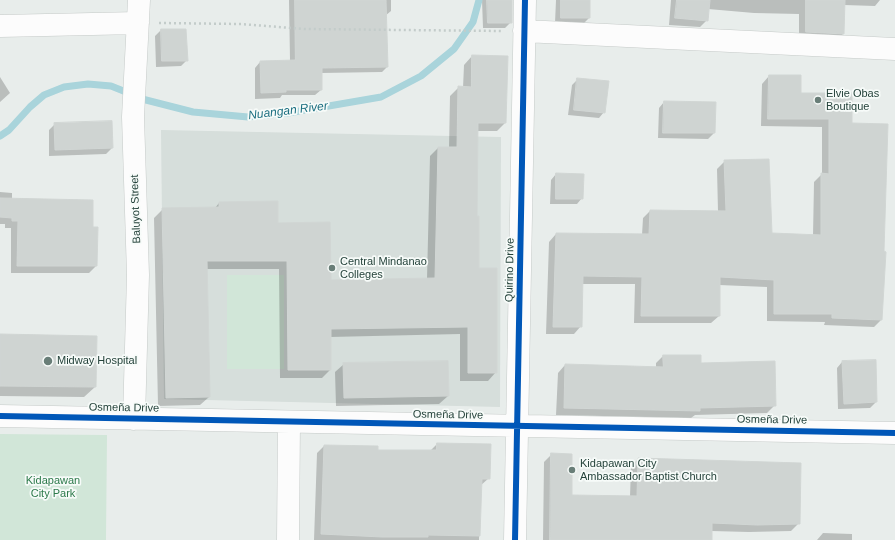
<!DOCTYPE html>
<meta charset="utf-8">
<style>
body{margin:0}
canvas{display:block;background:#e8edeb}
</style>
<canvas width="895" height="540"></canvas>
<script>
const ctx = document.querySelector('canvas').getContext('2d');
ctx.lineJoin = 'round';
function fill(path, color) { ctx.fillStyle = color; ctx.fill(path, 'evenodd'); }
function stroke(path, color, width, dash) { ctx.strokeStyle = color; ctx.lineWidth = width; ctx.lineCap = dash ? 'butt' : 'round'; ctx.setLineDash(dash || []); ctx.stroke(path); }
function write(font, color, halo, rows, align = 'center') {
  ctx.font = font + ' Arial,sans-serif'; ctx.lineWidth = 3.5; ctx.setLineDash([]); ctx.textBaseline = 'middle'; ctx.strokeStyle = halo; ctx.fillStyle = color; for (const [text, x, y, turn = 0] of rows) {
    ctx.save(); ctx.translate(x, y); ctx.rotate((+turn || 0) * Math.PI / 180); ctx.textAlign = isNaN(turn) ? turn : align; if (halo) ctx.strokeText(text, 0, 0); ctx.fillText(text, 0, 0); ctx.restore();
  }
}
fill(new Path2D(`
 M161,130L501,137L500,407L164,399Z`), '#d6dedb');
fill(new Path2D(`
 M227,275H284V369H227Z
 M0,434L107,435L106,540H0Z`), '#d1e6d8');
fill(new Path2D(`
 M289,0H391V11L385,16L387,67L382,72L321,73V90L315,95H282L280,98L255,99V68L260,62L290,61Z
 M482,0H512L511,22L505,28H483Z
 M556,0H589V18L583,24L555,23Z
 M671,0H880L875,6L844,5L843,34L836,41L799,39V14L754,13L708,9L707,20L700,27L669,25Z
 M161,30L187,60L181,66L156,67L155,36Z
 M472,56L505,123L497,131H477L476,217L478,269L496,372L488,381H460V334L330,337V370L322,378H280L279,269H206L209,397L200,405L158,406L154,218L163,209L215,208L219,203L277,224L330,281L427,279L430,156L438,148H449L450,96L459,87L463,88L464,65Z
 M769,76L851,124L881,320L874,327L824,325L825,322L767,321V287L719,285V316L711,323H634L635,284H582L581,326L574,334H546L549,242L556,234L642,235L643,218L650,211L718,212L717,169L725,161L771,234L813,236L814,182L822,174V127L761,126L762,84Z
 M0,77L10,93L0,102Z
 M578,79L604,112L599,118L568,115L572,85Z
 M664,102L714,133L708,139L658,138L659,108Z
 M55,124L112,148L106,154L49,156V130Z
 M556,174L582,198L577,204H550L551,180Z
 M0,192L12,193V199L92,228L96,266L89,273H11V228H5V224H0Z
 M0,335L95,387L84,397L0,396Z
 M663,356L700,364L775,405L767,413L695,415L691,418L556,415L558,373L565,365L656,368V363Z
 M842,362L876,402L870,408L838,409L837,368Z
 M344,364L448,396L439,404L336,406L335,372Z
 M437,444L489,478L480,486L479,540H314L317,453L324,446L377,451H430Z
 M552,454L571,496L630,497L631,466L638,459L799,523L791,531L749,532L711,531V540H543L544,462Z
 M823,533L852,534V540H817Z`), '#0003');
stroke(new Path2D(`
 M0,136L9,130L30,107L44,95L64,87L88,84L111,86L146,100L193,112L248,117L288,113L381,97L421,76L454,49L473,22L479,0`), '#a9d4db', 7);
const building = new Path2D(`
 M295,0H386L388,67L322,68V90H286V92L261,93L260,61L295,60Z
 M487,0H512V23H488Z
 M561,0H590V18H561Z
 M677,0H710L708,21L675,18Z
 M806,0H845L844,34L806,32Z
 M161,29H186L188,61H162Z
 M472,55L508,56L506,123H478L477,216H479V268H497V373H468V327L331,329V370H288L287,261H207L210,397L166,398L162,208L219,207V202L278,201V223L330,222L331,280L435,278L438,147H457L458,86L471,87Z
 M769,75H801V93H852V123L888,124L884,251L886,252L882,320L832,318V314H774V280L720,277V316H641L642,277L583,276L582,327H553L556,233L649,234L650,210L726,211L724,160L769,159L772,233L821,235V173L829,174V119H768Z
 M577,78L609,81L605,113L574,110Z
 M664,101L716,102L715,133H663Z
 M112,121L113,148L55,150L54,123Z
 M556,173L584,174L583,199H556Z
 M0,198L93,200V227H98L97,266H17L18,221H12V218L0,217Z
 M0,334L97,336L96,387L0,386Z
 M663,355H701V363L775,361L776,406L700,408V411L564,408L565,364L663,367Z
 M876,360L877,402L844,404L842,361Z
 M448,361L449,396L344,398L343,363Z
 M437,443L491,444L490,479H482L480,536L428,535V537H382L321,534L324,445L378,446V450H436Z
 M551,453L572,454V495L637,496L638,458L801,463L800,524L757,525L712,523V540H550Z`);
fill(building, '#cfd4d2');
stroke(building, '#d1d6d4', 1);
const street = new Path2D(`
 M0,26L138,23
 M524,31L895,49
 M0,416L895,433
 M134,419L138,275L133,117L139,0
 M288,540L289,422
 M515,540L525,0`);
stroke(street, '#c5cac8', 23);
stroke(new Path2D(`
 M159,23L241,24L304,29L502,31`), '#c3ccca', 2.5, [2, 3]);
stroke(street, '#fcfcfc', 22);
stroke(new Path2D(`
 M0,416L895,433
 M515,540L525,0`), '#0057b8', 6);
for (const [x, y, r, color] of [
 [818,100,4,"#697e78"],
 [332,268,4,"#697e78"],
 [48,361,5,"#697e78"],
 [572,470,4,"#697e78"]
]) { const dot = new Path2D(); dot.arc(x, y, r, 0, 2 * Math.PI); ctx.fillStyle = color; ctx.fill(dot); stroke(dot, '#f7fbf9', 1.5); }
write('11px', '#24423a', '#f7fbf9', [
 ["Elvie Obas",826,94],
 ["Boutique",826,107],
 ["Central Mindanao",340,262],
 ["Colleges",340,275],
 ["Midway Hospital",57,361],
 ["Kidapawan City",580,464],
 ["Ambassador Baptist Church",580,477]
], 'left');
write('11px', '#24423a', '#f7fbf9', [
 ["Baluyot Street",136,209,-92],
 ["Quirino Drive",510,270,-89],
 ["Osmeña Drive",124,408,1],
 ["Osmeña Drive",448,415,1],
 ["Osmeña Drive",772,420,1]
]);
write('11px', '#2d7a4b', '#f7fbf9', [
 ["Kidapawan",53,481],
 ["City Park",53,494]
]);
write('italic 12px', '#1c6f80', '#f7fbf9', [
 ["Nuangan River",288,111,-7]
]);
</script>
